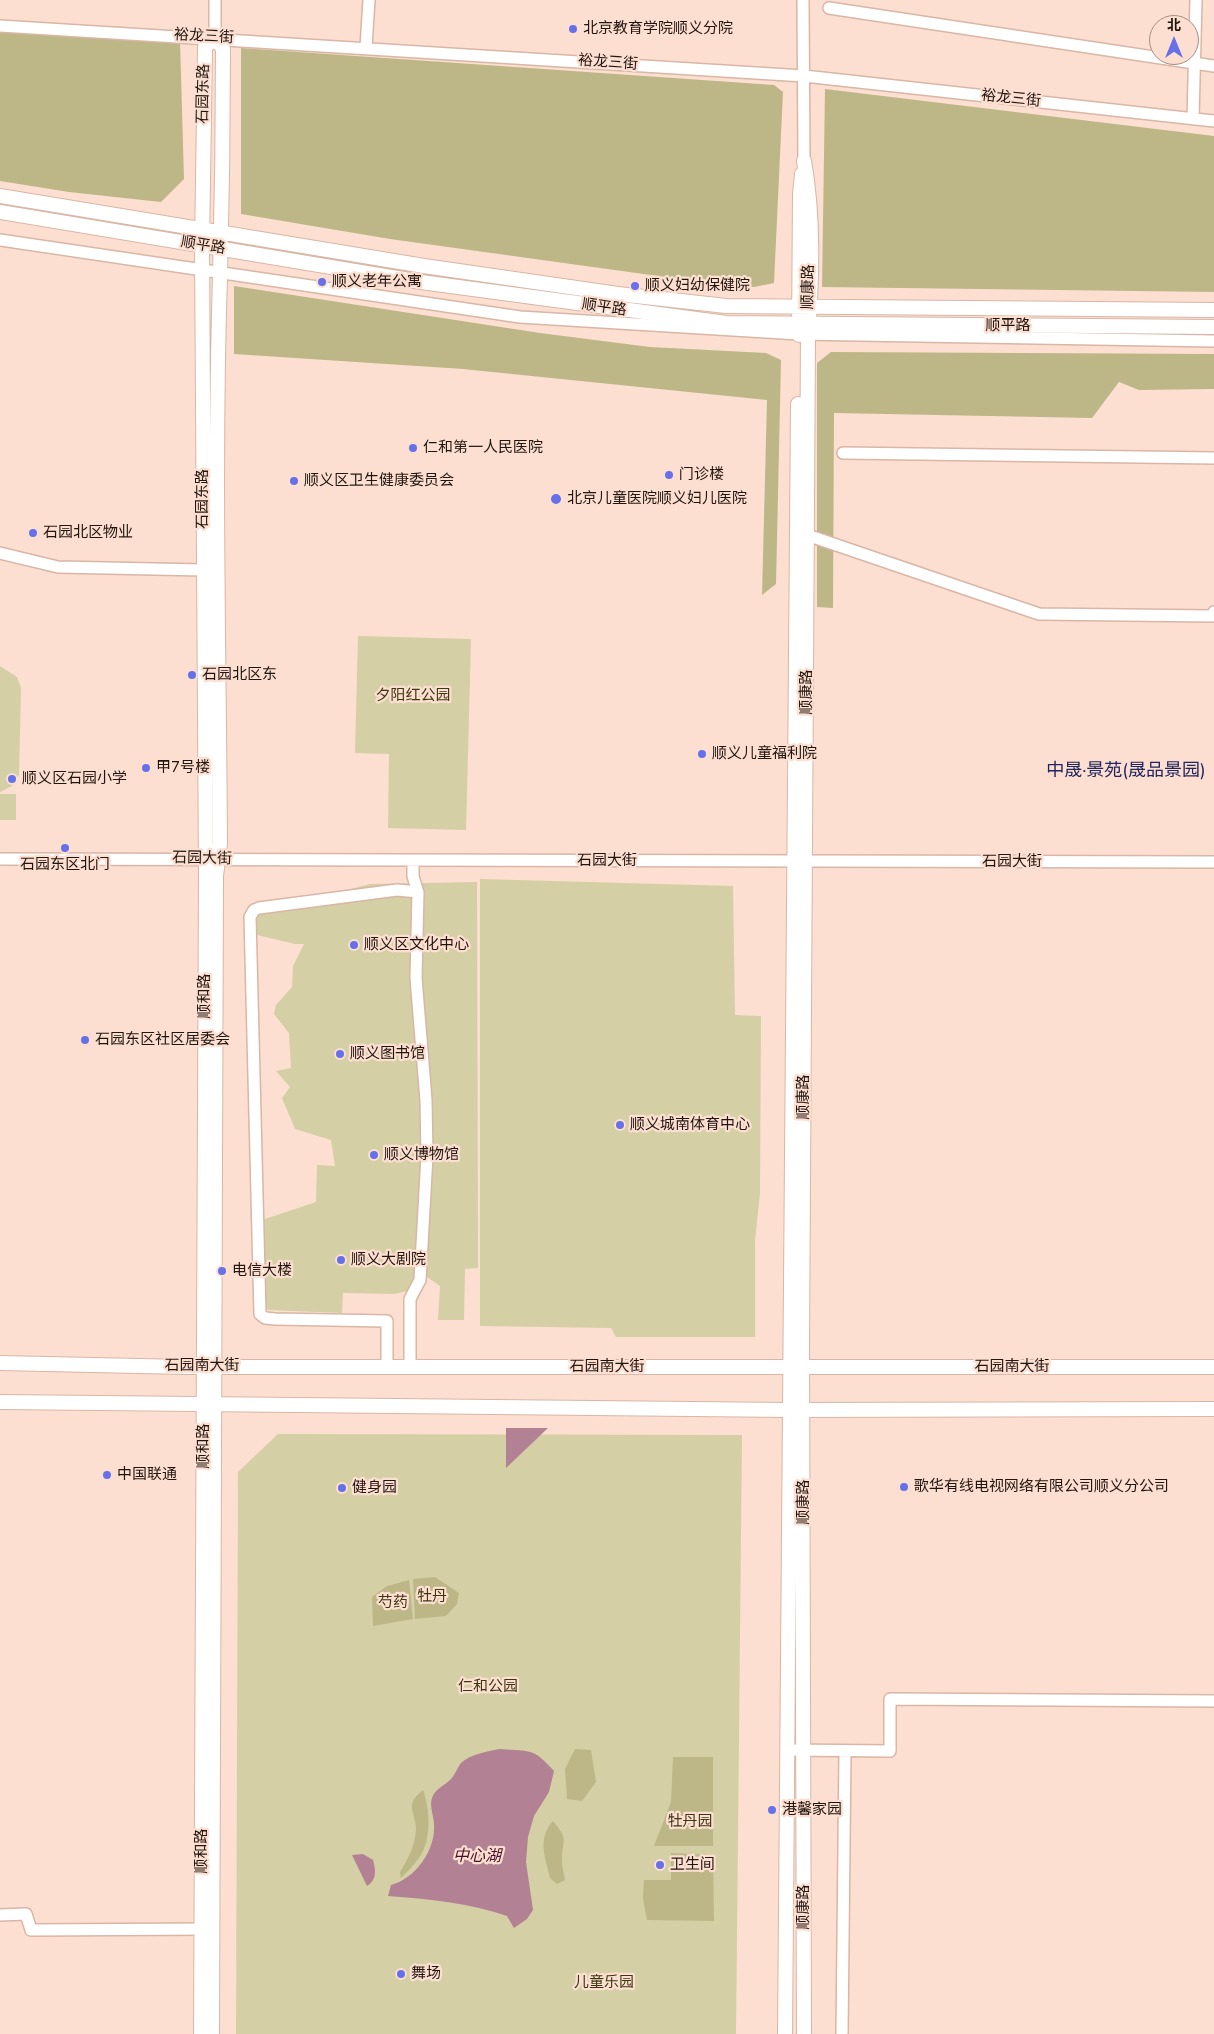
<!DOCTYPE html>
<meta charset="utf-8">
<style>
body{margin:0}
#map{position:relative;width:1214px;height:2034px;overflow:hidden;background:#fcdfd1;font-family:"Nunito Sans","Noto Sans SC",sans-serif}
canvas{display:block}
.north{position:absolute;left:1149px;top:15px;width:50px;height:50px;box-sizing:border-box;background:#fcdfd1;border:1px solid #a48e83;border-radius:50%;rotate:0deg;font-size:14px;font-weight:700;line-height:20px;text-align:center;color:#21150f}
.north::after{content:'';display:block;margin:auto;width:18px;height:22px;background:#6570e9;clip-path:polygon(50% 0,100% 100%,50% 72%,0 100%)}
</style>
<div id="map">
<canvas width="1214" height="2034"></canvas>
<div class="north">北</div>
</div>
<script>
const ctx = document.querySelector('canvas').getContext('2d');
ctx.lineJoin = 'round';
function fill(path, color) { ctx.fillStyle = color; ctx.fill(path, 'evenodd'); }
function stroke(path, color, width, dash) { ctx.strokeStyle = color; ctx.lineWidth = width; ctx.lineCap = dash ? 'butt' : 'round'; ctx.setLineDash(dash || []); ctx.stroke(path); }
function write(font, color, halo, rows, align = 'center') {
  ctx.font = font + ' "Nunito Sans","Noto Sans SC",sans-serif'; ctx.lineWidth = 4.5; ctx.setLineDash([]); ctx.textBaseline = 'middle'; ctx.strokeStyle = halo; ctx.fillStyle = color; for (const [text, x, y, turn = 0] of rows) {
    ctx.save(); ctx.translate(x, y); ctx.rotate((+turn || 0) * Math.PI / 180); ctx.textAlign = isNaN(turn) ? turn : align; if (halo) ctx.strokeText(text, 0, 0); ctx.fillText(text, 0, 0); ctx.restore();
  }
}
fill(new Path2D(`
 M358,636L471,639L466,830L388,828L389,754L355,753Z
 M0,666L17,677L21,688L19,775L12,786L0,792Z
 M0,794H16V820H0Z
 M480,879L733,886L735,1015L761,1016L760,1193L755,1241V1337H616L611,1328L480,1326Z
 M477,882L478,1268L465,1269L464,1320H438L440,1286L427,1277L415,1281L410,1290L395,1294L343,1293L342,1313L268,1310L264,1305L262,1220L316,1202L317,1165L335,1166L331,1140L295,1129L282,1098L290,1087L276,1071L291,1068L289,1033L274,1014L276,1005L292,987L293,966L304,944H295L257,935V913L370,884Z
 M278,1434L742,1435L736,2034H236L238,1472Z`), '#d4cfa5');
fill(new Path2D(`
 M0,31L180,40L184,179L161,202L69,192L0,181Z
 M241,48L774,85L783,92L774,283L754,287L658,276L390,239L241,214Z
 M825,89L1214,136V292L822,287Z
 M234,286L540,333L650,347L766,353L781,360L776,584L762,595L767,400L463,369L234,354Z
 M831,352L1214,354V389L1139,390L1119,382L1092,418L834,413L833,608L817,607V363Z
 M435,1577L459,1593L457,1604L446,1616L415,1619L413,1579Z
 M409,1580L413,1619L373,1626L372,1597L387,1586Z
 M575,1749L591,1750L596,1782L582,1801L567,1799L565,1769Z
 M673,1757H713V1846H654L671,1802Z
 M423,1790C430,1810 432,1839 419,1858C414,1865 407,1872 401,1878L400,1872C408,1859 416,1844 416,1828C415,1810 404,1805 423,1790Z
 M553,1821C567,1838 564,1837 562,1856C561,1864 564,1873 565,1880L557,1884L550,1878C545,1856 537,1839 553,1821Z
 M671,1853L713,1855L714,1921L647,1920L643,1899L644,1880H671Z`), '#bdb787');
fill(new Path2D(`
 M506,1428H548L506,1468Z
 M500,1749C532,1752 532,1747 554,1771L549,1792L534,1816L528,1837L526,1862L533,1910L527,1919L514,1928L507,1916C469,1903 429,1899 388,1896L391,1885C415,1879 436,1850 434,1824C434,1816 429,1806 432,1798C434,1790 445,1785 451,1779C455,1775 457,1768 461,1763C470,1754 489,1751 500,1749Z
 M363,1854L373,1860C376,1870 377,1880 367,1886L352,1855Z`), '#b28294');
const minor = new Path2D(`
 M215,0V38
 M803,0L804,161
 M829,8L1214,66
 M0,26L804,76L1214,121
 M366,47L369,0
 M1193,119L1196,0
 M0,240L520,317L799,334L1214,341
 M843,453L1214,458
 M807,535L1039,614L1212,616L1214,612
 M0,553L58,567L203,570
 M0,859L1214,862
 M387,1367V1321L275,1319L265,1318L260,1314L250,917L254,910L259,908L397,890L418,892
 M410,1367V1299L420,1280L427,1156L426,1100L416,978L418,893L413,876V861
 M787,1750L890,1751V1699L1214,1701
 M0,1915L26,1914L31,1930L208,1929
 M842,2034L845,1751`);
const major = new Path2D(`
 M804,161C814,217 812,278 808,334L802,1345L804,2034
 M0,196L424,266L618,294L726,306L1214,310
 M0,212L421,282L726,323L1214,327
 M799,335L800,194L802,174
 M0,1363L186,1367H1214
 M0,1402L790,1410L1214,1409
 M201,2034L206,876L202,246L205,47L215,38L223,49C223,125 222,201 220,277C214,465 219,656 220,844L216,876L212,2034
 M785,2034L798,404`);
stroke(minor, '#d9b6a5', 14);
stroke(major, '#d9b6a5', 16);
stroke(minor, '#fff', 11);
stroke(major, '#fff', 14);
for (const [x, y, r, color] of [
 [573,29,5,"#6570e9"],
 [322,282,5,"#6570e9"],
 [635,286,5,"#6570e9"],
 [413,448,5,"#6570e9"],
 [669,475,5,"#6570e9"],
 [294,481,5,"#6570e9"],
 [556,499,6,"#6570e9"],
 [33,533,5,"#6570e9"],
 [192,675,5,"#6570e9"],
 [702,754,5,"#6570e9"],
 [146,768,5,"#6570e9"],
 [12,779,5,"#6570e9"],
 [65,848,5,"#6570e9"],
 [354,945,5,"#6570e9"],
 [85,1040,5,"#6570e9"],
 [340,1054,5,"#6570e9"],
 [620,1125,5,"#6570e9"],
 [374,1155,5,"#6570e9"],
 [341,1260,5,"#6570e9"],
 [222,1271,5,"#6570e9"],
 [107,1475,5,"#6570e9"],
 [904,1487,5,"#6570e9"],
 [342,1488,5,"#6570e9"],
 [772,1810,5,"#6570e9"],
 [660,1865,5,"#6570e9"],
 [401,1974,5,"#6570e9"]
]) { const dot = new Path2D(); dot.arc(x, y, r, 0, 2 * Math.PI); ctx.fillStyle = color; ctx.fill(dot); stroke(dot, '#fcdfd1', 2); }
write('15px', '#21150f', '#fcdfd1', [
 ["北京教育学院顺义分院",583,29],
 ["顺义老年公寓",332,282],
 ["顺义妇幼保健院",645,286],
 ["仁和第一人民医院",423,448],
 ["门诊楼",679,475],
 ["顺义区卫生健康委员会",304,481],
 ["北京儿童医院顺义妇儿医院",567,499],
 ["石园北区物业",43,533],
 ["石园北区东",202,675],
 ["顺义儿童福利院",712,754],
 ["甲7号楼",156,768],
 ["顺义区石园小学",22,779],
 ["石园东区北门",65,865,"center"],
 ["顺义区文化中心",364,945],
 ["石园东区社区居委会",95,1040],
 ["顺义图书馆",350,1054],
 ["顺义城南体育中心",630,1125],
 ["顺义博物馆",384,1155],
 ["顺义大剧院",351,1260],
 ["电信大楼",232,1271],
 ["中国联通",117,1475],
 ["歌华有线电视网络有限公司顺义分公司",914,1487],
 ["健身园",352,1488],
 ["港馨家园",782,1810],
 ["卫生间",670,1865],
 ["舞场",411,1974]
], 'left');
write('15px', '#21150f', '#fcdfd1', [
 ["裕龙三街",204,37,3],
 ["裕龙三街",608,63,4],
 ["石园东路",204,94,-89],
 ["裕龙三街",1011,99,6],
 ["顺平路",203,246,9],
 ["顺康路",809,287,-89],
 ["顺平路",604,308,8],
 ["顺平路",1008,326],
 ["石园东路",203,499,-90],
 ["顺康路",807,692,-90],
 ["石园大街",202,859,1],
 ["石园大街",607,861],
 ["石园大街",1012,862],
 ["顺和路",205,996,-90],
 ["顺康路",804,1097,-90],
 ["石园南大街",202,1366],
 ["石园南大街",607,1367],
 ["石园南大街",1012,1367],
 ["顺和路",204,1446,-90],
 ["顺康路",804,1502,-90],
 ["顺和路",202,1851,-90],
 ["顺康路",804,1907,-90]
]);
write('15px', '#3d3711', '#fcdfd1', [
 ["夕阳红公园",413,696],
 ["牡丹",432,1597],
 ["芍药",393,1603],
 ["仁和公园",488,1687],
 ["牡丹园",690,1822],
 ["儿童乐园",604,1983]
]);
write('italic 16px', '#4a0d2b', '#fcdfd1', [
 ["中心湖",477,1857]
]);
write('18px', '#22265f', '#fcdfd1', [
 ["中晟·景苑(晟品景园)",1126,772]
]);
</script>
